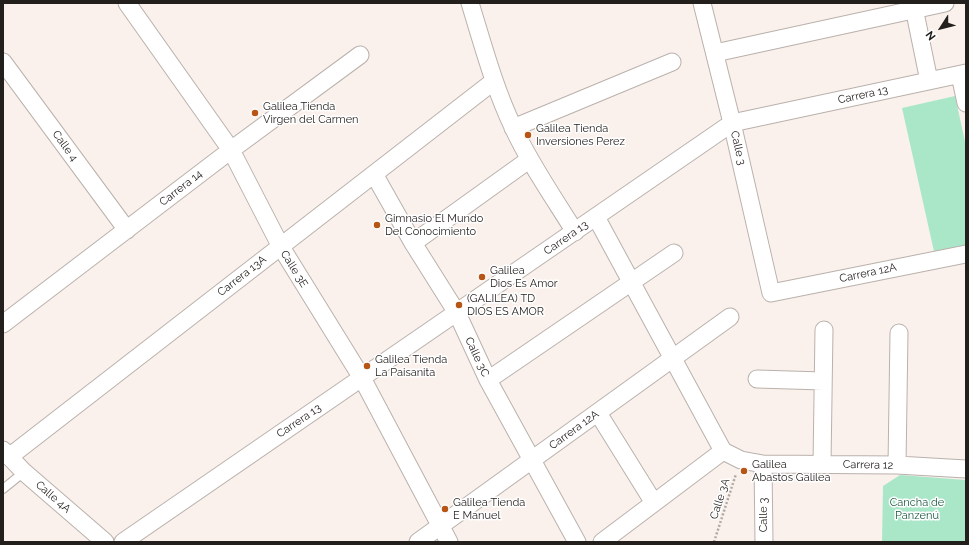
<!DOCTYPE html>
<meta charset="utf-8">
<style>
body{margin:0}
#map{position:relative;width:969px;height:545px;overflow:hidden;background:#faf1ec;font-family:Raleway,sans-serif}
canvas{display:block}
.frame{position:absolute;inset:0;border:4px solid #221f1d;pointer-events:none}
.north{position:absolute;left:921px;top:8px;width:40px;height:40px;-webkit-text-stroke:3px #fff;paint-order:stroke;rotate:234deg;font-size:11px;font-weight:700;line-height:16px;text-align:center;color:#221f1d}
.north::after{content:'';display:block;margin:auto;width:14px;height:18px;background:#221f1d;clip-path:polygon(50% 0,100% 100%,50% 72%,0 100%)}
</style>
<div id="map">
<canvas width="969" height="545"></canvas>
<div class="frame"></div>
<div class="north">N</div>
</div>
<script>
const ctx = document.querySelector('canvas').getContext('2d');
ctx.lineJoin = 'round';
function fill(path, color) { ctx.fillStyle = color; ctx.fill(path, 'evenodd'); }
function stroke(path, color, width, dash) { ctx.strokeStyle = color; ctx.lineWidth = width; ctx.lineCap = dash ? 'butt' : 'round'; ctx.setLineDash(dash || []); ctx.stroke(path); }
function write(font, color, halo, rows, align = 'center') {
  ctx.font = font + ' Raleway,sans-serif'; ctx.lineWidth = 3; ctx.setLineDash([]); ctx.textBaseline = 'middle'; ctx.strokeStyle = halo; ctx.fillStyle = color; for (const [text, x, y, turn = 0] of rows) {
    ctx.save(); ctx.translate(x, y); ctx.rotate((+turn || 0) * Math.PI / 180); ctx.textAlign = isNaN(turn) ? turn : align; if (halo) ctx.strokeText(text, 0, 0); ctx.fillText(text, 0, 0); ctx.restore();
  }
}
fill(new Path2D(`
 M955,96L966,146V249L935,256L902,108Z
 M900,475L966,480V542H882L883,486Z`), '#aae7c9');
const lane = new Path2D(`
 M3,489L24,472`);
const street = new Path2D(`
 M127,3L231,150L281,247L362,378L449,542
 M470,3C483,45 494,87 513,127C530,164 554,198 575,232
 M702,3L732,123L771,293L966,254
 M913,3L929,81
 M715,53L945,3
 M3,62L127,230
 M960,75L966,103
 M513,128L672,62
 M374,174L413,243L457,313L488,380L577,542
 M596,217L723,451
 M413,243L530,159
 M3,324L231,150L360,55
 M757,379L823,381
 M488,380L674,253
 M598,413L654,503
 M3,450L24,472L105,542
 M723,451L741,460L763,464L897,465L966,469
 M9,457L494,81
 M763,464L764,542
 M822,464L824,330
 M897,465L899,333
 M123,542L732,123L966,73
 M418,542L730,317
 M602,542L723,451`);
stroke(lane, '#bab1ac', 10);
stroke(street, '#bab1ac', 19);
stroke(new Path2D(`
 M714,542L736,474`), '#afa8a4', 2.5, [2, 2]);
stroke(lane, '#fff', 8);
stroke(street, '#fff', 17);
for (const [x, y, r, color] of [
 [255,113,4,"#b75516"],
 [528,135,4,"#b75516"],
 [377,225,4,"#b75516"],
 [482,277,4,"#b75516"],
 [459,305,4,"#b75516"],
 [367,366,4,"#b75516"],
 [744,471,4,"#b75516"],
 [445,509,4,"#b75516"]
]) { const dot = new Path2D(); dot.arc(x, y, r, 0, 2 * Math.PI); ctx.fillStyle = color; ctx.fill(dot); stroke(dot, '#fff', 1.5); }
write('11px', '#221f1d', '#fff', [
 ["Carrera 13",863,95,-12],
 ["Calle 4",65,146,54],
 ["Calle 3",738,148,77],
 ["Carrera 14",181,188,-38],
 ["Carrera 13",566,238,-35],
 ["Calle 3E",294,269,58],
 ["Carrera 12A",868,273,-12],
 ["Carrera 13A",242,276,-38],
 ["Calle 3C",477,357,65],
 ["Carrera 13",299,421,-34],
 ["Carrera 12A",574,430,-36],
 ["Carrera 12",868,465,1],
 ["Calle 4A",53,497,41],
 ["Calle 3A",720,499,-72],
 ["Calle 3",764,515,-90]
]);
write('11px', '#221f1d', '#fff', [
 ["Galilea Tienda",263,107],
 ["Virgen del Carmen",263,120],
 ["Galilea Tienda",536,129],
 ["Inversiones Perez",536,142],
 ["Gimnasio El Mundo",385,219],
 ["Del Conocimiento",385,232],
 ["Galilea",490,271],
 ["Dios Es Amor",490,284],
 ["(GALILEA) TD",467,299],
 ["DIOS ES AMOR",467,312],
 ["Galilea Tienda",375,360],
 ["La Paisanita",375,373],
 ["Galilea",752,465],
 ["Abastos Galilea",752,478],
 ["Galilea Tienda",453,503],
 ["E Manuel",453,516]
], 'left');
write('11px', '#19563e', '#fff', [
 ["Cancha de",917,503],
 ["Panzenú",917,516]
]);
</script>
